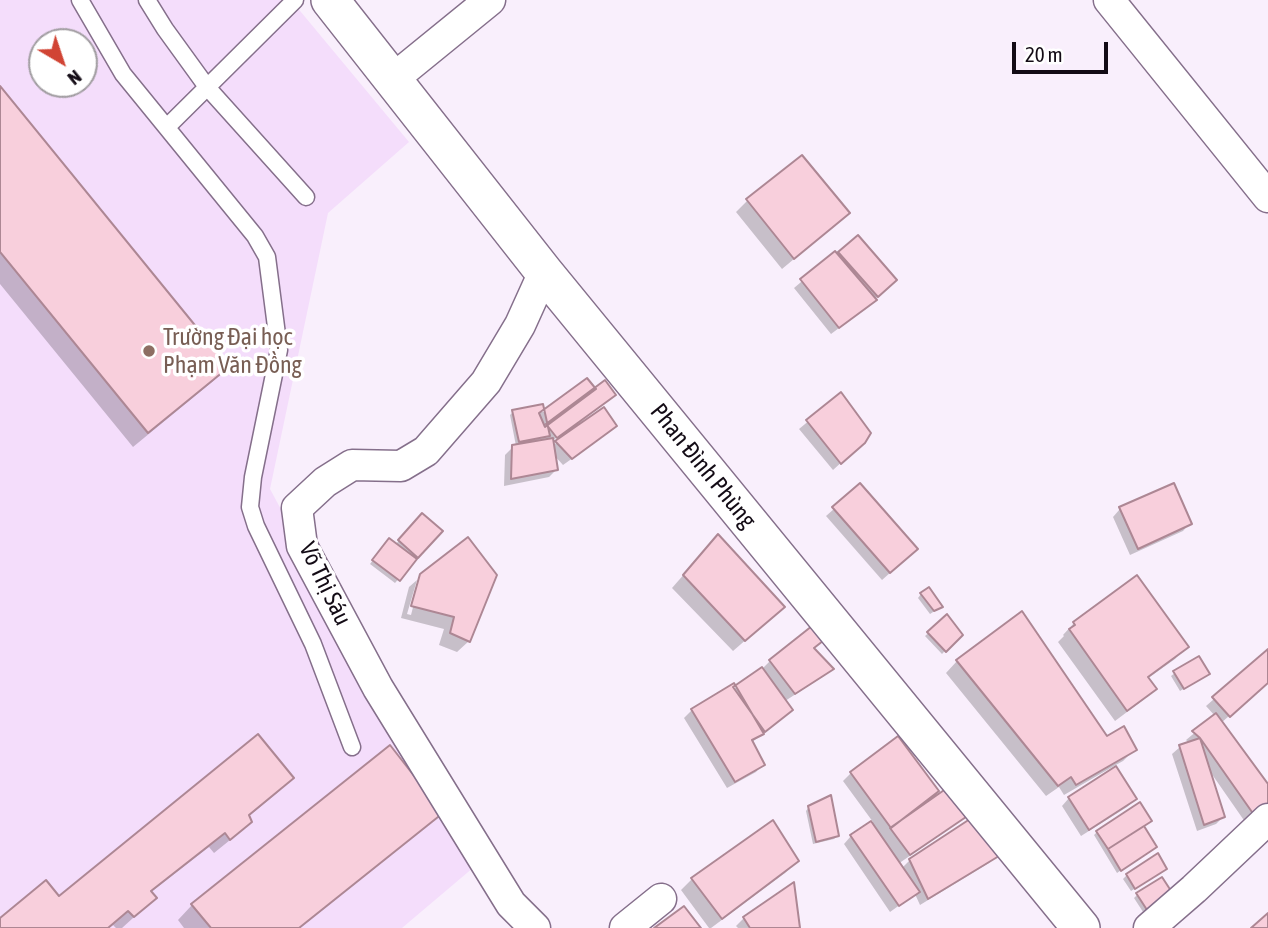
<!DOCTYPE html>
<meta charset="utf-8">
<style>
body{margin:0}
#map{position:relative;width:1268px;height:928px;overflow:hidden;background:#f9effc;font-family:"Asap Condensed",sans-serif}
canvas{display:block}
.north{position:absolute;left:28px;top:28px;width:70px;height:70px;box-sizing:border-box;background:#fff;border:2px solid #a19da1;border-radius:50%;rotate:141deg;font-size:19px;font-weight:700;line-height:28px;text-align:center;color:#130b15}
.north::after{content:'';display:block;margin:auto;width:24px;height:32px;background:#d14434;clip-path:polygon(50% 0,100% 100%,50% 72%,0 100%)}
.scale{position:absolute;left:1012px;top:42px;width:96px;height:32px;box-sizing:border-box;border:4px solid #130b15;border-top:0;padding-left:9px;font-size:21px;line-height:24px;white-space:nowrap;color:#130b15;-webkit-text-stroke:5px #fff;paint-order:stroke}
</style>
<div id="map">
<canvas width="1268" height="928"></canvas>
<div class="north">N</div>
<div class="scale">20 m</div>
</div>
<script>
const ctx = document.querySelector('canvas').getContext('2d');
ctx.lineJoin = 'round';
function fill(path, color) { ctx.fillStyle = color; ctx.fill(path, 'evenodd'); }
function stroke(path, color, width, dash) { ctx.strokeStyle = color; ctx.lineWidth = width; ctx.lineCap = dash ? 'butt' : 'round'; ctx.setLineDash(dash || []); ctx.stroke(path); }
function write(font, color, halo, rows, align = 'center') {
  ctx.font = font + ' "Asap Condensed",sans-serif'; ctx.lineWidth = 7; ctx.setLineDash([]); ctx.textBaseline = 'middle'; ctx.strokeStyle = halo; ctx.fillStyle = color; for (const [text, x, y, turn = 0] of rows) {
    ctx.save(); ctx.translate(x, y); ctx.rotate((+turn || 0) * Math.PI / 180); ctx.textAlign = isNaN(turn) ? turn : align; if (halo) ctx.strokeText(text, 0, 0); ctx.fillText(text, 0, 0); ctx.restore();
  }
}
fill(new Path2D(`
 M0,0H291L409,142L328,213L270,489L474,867L402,928H0ZM42,42H84V84H42Z`), '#f4ddfb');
fill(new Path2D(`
 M0,89L227,367L212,382L133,447L0,284Z
 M801,157L836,224L782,269L736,212L747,201Z
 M858,238L887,287L867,307L831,334L794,288L834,254L837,256Z
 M840,395L855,450L833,470L799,429Z
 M606,402L552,441L553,446L560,439L615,425L608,433L563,465L554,455L556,470L549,477L504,486L505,455L513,447L516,446L510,415L513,412H543Z
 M860,486L908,557L882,580L826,516Z
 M1120,509L1190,523L1183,531L1130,555L1113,517Z
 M422,515L440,532L395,583L370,564L386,543L395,545Z
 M468,540L469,641L457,652L439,645L444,629L401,618L409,587L417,580L407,614L411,615L421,576Z
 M707,548L771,618L733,651L672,588Z
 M921,594L941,607L930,614L918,598Z
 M947,617L961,634L942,654L925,636Z
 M1074,623L1186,647L1175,659L1147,679L1154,689L1143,700L1115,721L1058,642L1064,636L1063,635Z
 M826,637L813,649L831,669L824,676L785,701L784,717L751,743L763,764L756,772L727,788L684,718L692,710L735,688L763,668L770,661Z
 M1268,652V682L1221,723L1268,787L1250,829L1209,770L1223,817L1216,824L1197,831L1172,754L1180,747L1190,744L1186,740L1215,716L1206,706Z
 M957,661L1107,738L1135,749L1123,761L1114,766L1135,799L1127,807L1081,836L1062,806L1069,798L1115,769L1114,766L1064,795L1059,787L1046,796L946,673Z
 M1175,673L1204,677L1180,691L1171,676Z
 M851,773L919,806L921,809L963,817L956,824L898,864L902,868L910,860L972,819L996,856L989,863L920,905L915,894L890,912L844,844L851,836L873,822L843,781Z
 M291,778L277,793L248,817L250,822L235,836L214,853L209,847L150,893L155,898L122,928H116L113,925L109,928H0V920L59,899Z
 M809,807L837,836L834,839L813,844L806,811Z
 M441,813L426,827L300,928H184L178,920L192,905Z
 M1142,827L1155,847L1117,873L1094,835L1097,832Z
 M797,861L785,873L711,928H709L681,890L692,879Z
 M1162,872L1131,891L1123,879L1127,875Z
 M1137,895L1172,896L1145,915L1134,898Z
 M744,918L798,928H738L736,926Z`), '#0003');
const building = new Path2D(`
 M0,86L229,367L148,433L0,252Z
 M802,155L850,213L794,259L746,199Z
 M858,235L897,280L878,297L838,252Z
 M835,251L877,300L839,328L800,279Z
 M587,378L596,389L545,427L539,413Z
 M605,380L616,395L557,438L546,424Z
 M841,392L871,433L865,443L841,464L806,420Z
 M543,404L550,436L519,442L512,410Z
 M604,407L617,426L572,459L555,441Z
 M553,438L558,470L511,479L512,445Z
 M860,483L918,549L890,573L832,507Z
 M1174,483L1192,524L1138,549L1119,507Z
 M422,513L443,531L418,558L398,540Z
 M718,534L785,607L745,641L683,575Z
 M468,537L497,575L470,642L450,633L454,617L411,606L420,574Z
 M389,538L417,559L400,581L372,560Z
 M1137,575L1189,647L1148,677L1157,689L1127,711L1069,629L1075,625L1073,622Z
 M929,587L943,607L934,611L920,593Z
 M1022,611L1107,736L1124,726L1137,750L1076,785L1071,777L1058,786L956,660Z
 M947,614L963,635L946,652L927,632Z
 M817,622L828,637L814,648L834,669L795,694L769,660Z
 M1268,649V683L1230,717L1212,697Z
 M1199,656L1210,674L1184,689L1173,671Z
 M762,667L793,710L765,732L733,687Z
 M734,683L764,734L752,740L765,765L735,782L691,709Z
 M1216,713L1268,784V816L1259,822L1200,738L1192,731Z
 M258,734L294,778L249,815L252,822L230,840L225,833L151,891L157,898L134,917L128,911L108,928H0V918L46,880L59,896Z
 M898,736L939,791L891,828L850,772Z
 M1200,738L1225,817L1204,825L1179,745Z
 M390,745L443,813L299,928H211L191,904Z
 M1116,766L1137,799L1089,830L1068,797Z
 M947,788L966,817L910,855L890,828Z
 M831,795L839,836L816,842L808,806Z
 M1140,802L1152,821L1108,849L1096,831Z
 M973,817L999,856L928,899L909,859Z
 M773,820L799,861L722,919L691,878Z
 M871,821L920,892L899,906L850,835Z
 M1144,826L1157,847L1121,871L1108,849Z
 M1158,853L1167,869L1135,889L1126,874Z
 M1162,877L1175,897L1149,913L1136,893Z
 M794,882L800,928H750L743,917Z
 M684,906L701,928H654Z
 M1268,913V928H1251Z`);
fill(building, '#f8cfdc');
stroke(building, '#ad8794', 2);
const service = new Path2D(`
 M80,0L123,74L255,236L267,257L279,350L253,477L250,507L256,526L313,644L352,747
 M147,0L165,29L207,87L306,197
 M167,127L295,0`);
const minor = new Path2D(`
 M1109,0L1268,197
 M393,79L490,0
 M535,928L511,904L378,688L302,546L297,508L325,482L352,465L401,466L426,451L486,382L520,325L544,272
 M625,928L661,899
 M1149,928L1194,889L1268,819`);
const tertiary = new Path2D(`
 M330,0L544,272L1081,928`);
stroke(service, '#856f8b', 19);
stroke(minor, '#856f8b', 33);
stroke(tertiary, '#856f8b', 40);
stroke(service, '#fff', 16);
stroke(minor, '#fff', 30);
stroke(tertiary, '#fff', 37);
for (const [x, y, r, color] of [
 [149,351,7,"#8d6e63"]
]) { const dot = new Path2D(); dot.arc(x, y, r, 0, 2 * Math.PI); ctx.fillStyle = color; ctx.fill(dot); stroke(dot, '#fff', 2.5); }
write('24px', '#785e54', '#fff', [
 ["Trường Đại học",163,337],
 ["Phạm Văn Đồng",163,365]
], 'left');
write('24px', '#130b15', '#fff', [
 ["Phan Đình Phùng",703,466,51],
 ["Võ Thị Sáu",325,584,64]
]);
</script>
